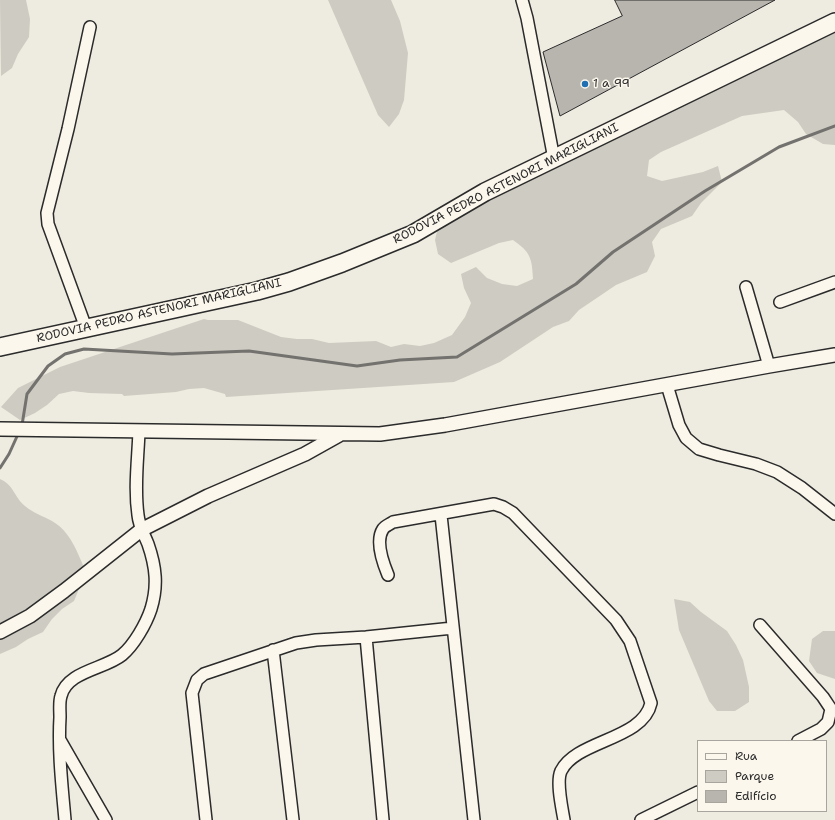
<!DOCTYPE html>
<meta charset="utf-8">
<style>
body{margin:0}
#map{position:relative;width:835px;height:820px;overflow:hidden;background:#eeebe0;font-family:"Shantell Sans",sans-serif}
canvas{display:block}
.legend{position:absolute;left:697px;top:740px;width:130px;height:72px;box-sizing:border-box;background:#fbf7ec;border:1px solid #a8a59f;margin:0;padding:5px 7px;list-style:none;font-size:12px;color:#2b2b2b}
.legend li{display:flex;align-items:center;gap:8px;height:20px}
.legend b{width:20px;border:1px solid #a8a59f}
</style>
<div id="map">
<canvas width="835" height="820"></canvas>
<ul class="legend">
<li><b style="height:5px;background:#fbf7ec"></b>Rua</li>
<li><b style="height:11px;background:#cecbc2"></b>Parque</li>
<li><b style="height:11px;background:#b8b5ae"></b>Edifício</li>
</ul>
</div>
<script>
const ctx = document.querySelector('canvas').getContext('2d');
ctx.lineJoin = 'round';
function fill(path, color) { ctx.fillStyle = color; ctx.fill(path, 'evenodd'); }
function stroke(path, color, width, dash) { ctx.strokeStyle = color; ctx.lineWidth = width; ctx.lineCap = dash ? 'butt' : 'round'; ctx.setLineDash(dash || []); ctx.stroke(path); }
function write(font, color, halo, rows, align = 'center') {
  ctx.font = font + ' "Shantell Sans",sans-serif'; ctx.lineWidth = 3; ctx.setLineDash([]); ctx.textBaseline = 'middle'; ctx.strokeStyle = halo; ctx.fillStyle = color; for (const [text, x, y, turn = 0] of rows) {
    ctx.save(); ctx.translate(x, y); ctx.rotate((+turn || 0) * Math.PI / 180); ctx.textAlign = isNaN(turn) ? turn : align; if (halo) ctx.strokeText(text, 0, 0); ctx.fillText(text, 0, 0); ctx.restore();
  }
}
fill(new Path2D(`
 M0,0H26L30,19L29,37L18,54L12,68L1,76Z
 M328,0H391L400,21L408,53L404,100L399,114L389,127L378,115Z
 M835,26V145L823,144L806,134L798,122L784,110L742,116L661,152L649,160L647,176L662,181L703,172L718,166L722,182L701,203L692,216L661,229L652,242L655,256L647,272L616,285L579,310L569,321L553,327L500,362L454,382L226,397L225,394L204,388L189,389L176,392L124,396L122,394L89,393L73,391L59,394L47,405L35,413L20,420L1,407L18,388L60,367L204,319L208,320H238L281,337L297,339H312L329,343L376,341L391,347L404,344L420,346L434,343L452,335L465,317L471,303L464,288L461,274L476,267L487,278L502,284L517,286L533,279C532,257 530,252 513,240L499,243L451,263L438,254L435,240L439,223L472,209Z
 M0,479C14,485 14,497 25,506C33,513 43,516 52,521C71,532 77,552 86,572L74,601L62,609L52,619L43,632L28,639L16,647L0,654Z
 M674,599L690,602L701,612L727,631L736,645L743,660L749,687V702L735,711H717L709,701L679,630Z
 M823,631H835V679L817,673L809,661L812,639Z`), '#cecbc2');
stroke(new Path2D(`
 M22,425L27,394L48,366L65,354L84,349L172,354L249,351L357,366L400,360L457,357L576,284L613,252L705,191L779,147L835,126
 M0,468L9,454L19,432`), '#74726e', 3);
const building = new Path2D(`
 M615,0H775L560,116L543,52L622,16Z`);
fill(building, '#b8b5ae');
stroke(building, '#2b2b2b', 1);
const minor = new Path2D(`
 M522,0L527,18L554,159
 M746,287L769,366
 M780,302L835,282
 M86,328L48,224L47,213L68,129L90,27
 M667,385L679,425L686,438L699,449L719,455L756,464L777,472L802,488L835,514
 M441,515L474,820
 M388,575C383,563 375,541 383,529C385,526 390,524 393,522L494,504L503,507L513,513L616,620L630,641L651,703C643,740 576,740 561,771C556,782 562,808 564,820
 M760,625L823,697L831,709L828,722L821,729L798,741
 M366,637L383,820
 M273,650L293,820
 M60,740L106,820
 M65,820C62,786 58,751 60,717C60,710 59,702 61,696C67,671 105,669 122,655C134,645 146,624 151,609C158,586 156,567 148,544C144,534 139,526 138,515C134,487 138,459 139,431
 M206,820L192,693L197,680L204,674L296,643L316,640L366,637L453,628
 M641,820L698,792`);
const tertiary = new Path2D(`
 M0,429L380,434L445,425L769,366L835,355
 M0,632L30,616L64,591L141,530L208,496L305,454L339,435`);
const primary = new Path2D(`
 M0,347L257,291L289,282L342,263L413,234L485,192L835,22`);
stroke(minor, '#2b2b2b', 14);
stroke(tertiary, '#2b2b2b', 16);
stroke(primary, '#2b2b2b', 20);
stroke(minor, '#fbf7ec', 11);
stroke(tertiary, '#fbf7ec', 13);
stroke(primary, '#fbf7ec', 17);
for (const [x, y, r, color] of [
 [585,84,4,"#1f6fb2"]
]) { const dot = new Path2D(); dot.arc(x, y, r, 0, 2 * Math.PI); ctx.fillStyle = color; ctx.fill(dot); stroke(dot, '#fbf7ec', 1.5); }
write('12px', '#2b2b2b', '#fbf7ec', [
 ["1 a 99",593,84]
], 'left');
write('12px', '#2b2b2b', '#fbf7ec', [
 ["RODOVIA PEDRO ASTENORI MARIGLIANI",506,184,-27],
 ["RODOVIA PEDRO ASTENORI MARIGLIANI",159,311,-13]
]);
</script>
